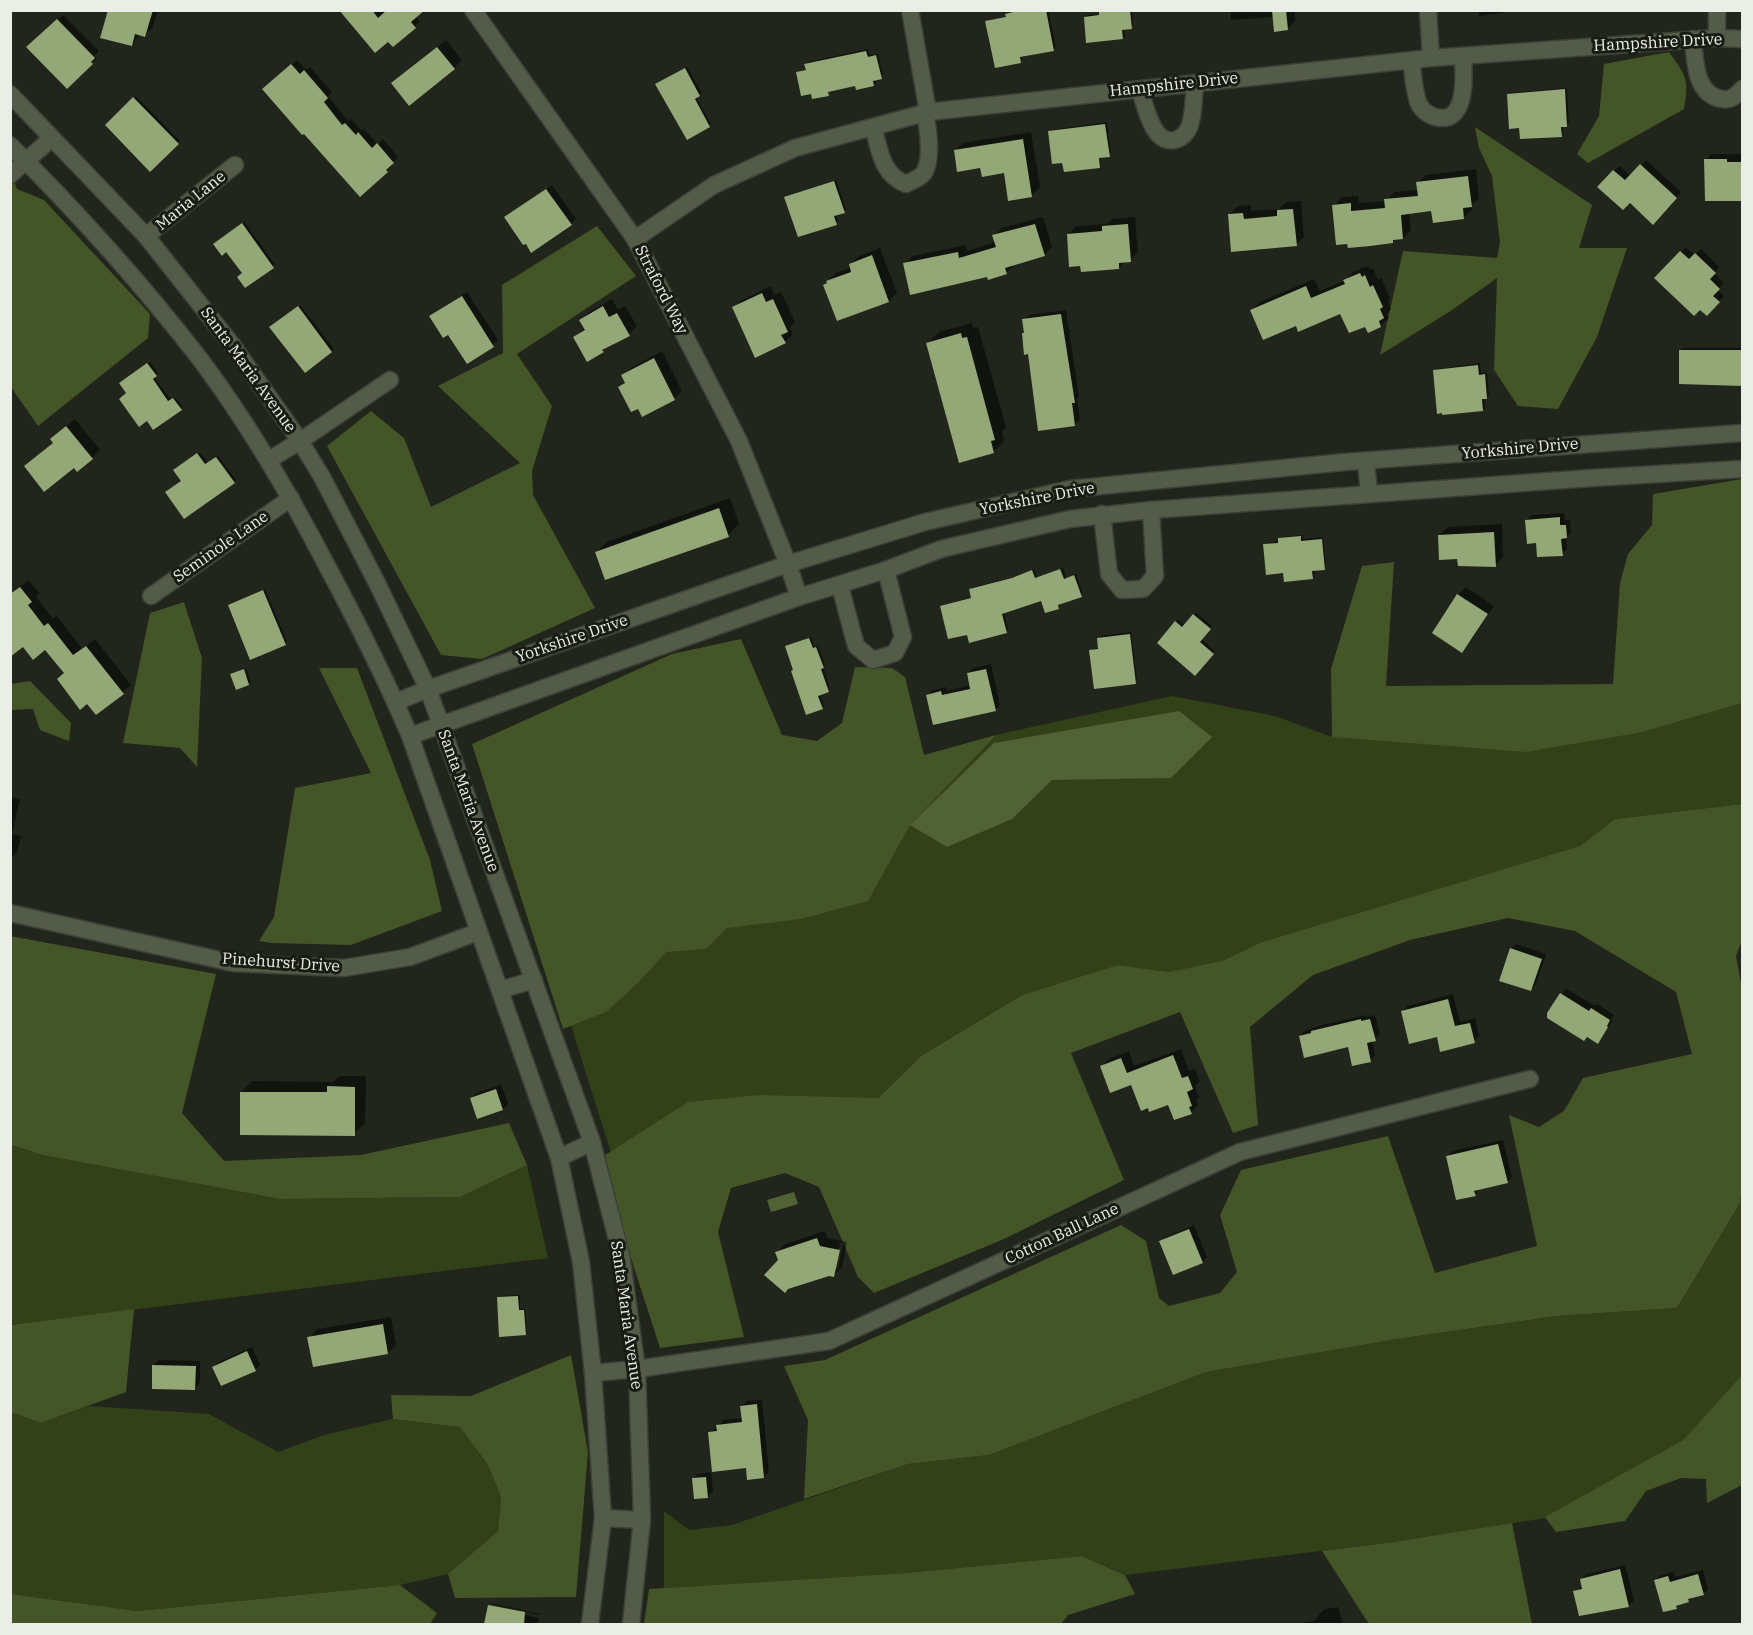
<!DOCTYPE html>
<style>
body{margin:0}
#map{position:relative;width:1753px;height:1635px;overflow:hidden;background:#21251c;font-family:"IBM Plex Serif",serif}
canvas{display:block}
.frame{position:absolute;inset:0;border:12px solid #ebeee7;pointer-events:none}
</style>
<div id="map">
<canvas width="1753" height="1635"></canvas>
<div class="frame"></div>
</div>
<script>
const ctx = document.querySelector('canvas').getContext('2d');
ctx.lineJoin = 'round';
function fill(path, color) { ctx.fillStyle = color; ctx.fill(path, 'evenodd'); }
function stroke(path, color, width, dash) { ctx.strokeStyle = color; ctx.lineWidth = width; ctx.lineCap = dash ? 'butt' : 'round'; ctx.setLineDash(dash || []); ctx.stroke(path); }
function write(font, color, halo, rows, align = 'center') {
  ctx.font = font + ' "IBM Plex Serif",serif'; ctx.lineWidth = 6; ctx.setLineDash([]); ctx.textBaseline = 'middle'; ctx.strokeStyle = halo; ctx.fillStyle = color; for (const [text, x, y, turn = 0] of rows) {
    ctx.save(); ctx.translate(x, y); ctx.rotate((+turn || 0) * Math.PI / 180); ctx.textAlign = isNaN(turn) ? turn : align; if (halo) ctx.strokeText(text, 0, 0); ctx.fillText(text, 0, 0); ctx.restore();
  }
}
fill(new Path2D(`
 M1172,696L1275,716L1332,737L1643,732L1742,703V804L1615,819L1580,846L1262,942L1210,967L1169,972L1117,965L1022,995L921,1056L863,1112L617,1172L563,1000L996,735Z
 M10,1145L42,1155L280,1199L460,1197L527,1165L548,1258L11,1325Z
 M1742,1185V1375L1683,1440L1546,1518L1393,1542L1126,1575L1082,1556L906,1573L664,1588V1511L689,1530L732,1525L908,1464L989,1455L1206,1372L1397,1339L1557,1316L1677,1308L1740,1203Z
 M89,1406L209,1414L278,1452L324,1435L393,1419L460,1427L488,1465L501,1497L498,1531L448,1574L400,1585L138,1611L11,1594V1412L41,1423Z`), '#324118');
fill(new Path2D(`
 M1669,52C1687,77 1689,79 1684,109L1588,163L1577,154L1599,116L1604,64Z
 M1475,127L1592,205L1579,248H1627L1597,337L1558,409L1518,406L1494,370L1497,278L1452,310L1380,355L1403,251L1497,258L1500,242L1492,176L1479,148Z
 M14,181L17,189L44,200L150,314L148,338L38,426L11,387L10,185Z
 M597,226L636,276L517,354L552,406L532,471L533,495L595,608L482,659L441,655L327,446L371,411L404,438L431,507L520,463L438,386L503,353L502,285Z
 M1742,479V703L1643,732L1526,752L1332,737L1331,669L1362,566L1394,562L1386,686L1613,684L1620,583L1628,554L1652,525L1653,494Z
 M184,602L202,658L197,767L180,748L123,743L150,613Z
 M741,639L782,735L817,741L842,723L855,667L892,668L905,677L924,755L996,735L910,825L868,901L801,919L727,928L706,949L666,952L639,982L606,1012L563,1029L472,744L672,654Z
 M319,668H357L430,860L442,911L351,945L272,943L259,941L274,917L295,788L371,773Z
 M30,681L71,723L69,741L40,730L33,709L11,710V684Z
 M1742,804V940L1736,956L1742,988V1185L1740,1203L1677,1308L1557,1316L1397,1339L1206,1372L989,1455L908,1464L804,1499L808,1420L784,1366L825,1360L1121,1225L1146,1241L1159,1298L1169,1306L1220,1293L1237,1272L1220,1215L1241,1170L1388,1136L1435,1273L1537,1246L1509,1115L1539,1127L1564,1111L1583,1078L1692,1054L1676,992L1575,931L1508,918L1410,940L1313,975L1250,1027L1258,1125L1233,1133L1180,1012L1071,1053L1124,1180L1004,1239L874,1293L858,1277L819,1187L785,1173L731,1188L718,1232L744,1337L660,1348L599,1159L688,1102L759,1095L878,1098L921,1056L1022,995L1117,965L1169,972L1222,961L1262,942L1580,846L1615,819Z
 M10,936L216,974L182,1113L224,1161L361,1155L509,1123L527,1165L460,1197L280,1199L42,1155L11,1145Z
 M134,1309L126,1392L41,1423L11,1412V1325Z
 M571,1355L588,1452L576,1597L455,1598L448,1574L498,1531L501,1497L488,1465L460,1427L393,1419L391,1395L471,1396Z
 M1742,1375V1485L1707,1503L1706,1479L1681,1478L1646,1491L1625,1521L1556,1532L1545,1517L1683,1440Z
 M1512,1523L1532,1624H1369L1322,1551L1393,1542Z
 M1082,1556L1125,1575L1135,1594L1068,1615L1061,1624H644L649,1589L906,1573Z
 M400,1585L437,1613L430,1624H11V1594L138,1611Z`), '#445528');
fill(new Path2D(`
 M1179,711L1212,737L1171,778L1052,780L1012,819L947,847L910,825L994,743Z
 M794,1192L798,1204L771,1212L767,1200Z`), '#516235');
fill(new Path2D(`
 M109,10H158L153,27L145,35L140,34L132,45Z
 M336,10H422L416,17L420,22L393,45L388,40L341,11L338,13Z
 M1017,10H1048L1056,47L1053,50L1022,56L1023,59L1020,61L1014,17L1007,14Z
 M1101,10H1132L1133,25L1124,28L1125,36L1123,38L1085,17L1087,15L1101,14Z
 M1231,10H1295V21L1287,29L1274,17L1231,20Z
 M1479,10H1505V11L1503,13L1479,16Z
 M63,15L99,51L94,56L97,58L67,87L28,47Z
 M446,40L462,60L454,68L393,83Z
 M868,49L870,55L878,54L883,75L875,79L876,83L874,85L857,84L830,90L828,94L812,92L798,72L807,69L806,64L808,62Z
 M297,60L306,70L310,67L332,92L328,96L348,121L351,119L362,131L364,129L378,144L383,139L398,157L391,164L392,166L360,195L269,84Z
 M687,67L702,93L696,97L711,124L709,126L659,83Z
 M1567,88L1569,123L1563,125V133L1561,135L1521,127L1509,95L1511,93Z
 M136,96L180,141L150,169L107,125Z
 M1107,122L1111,153L1100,156L1101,164L1099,166L1064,161L1049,132L1051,130Z
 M1031,132L1040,187L1032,195L1005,171L982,166L955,151L963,143Z
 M1711,154H1742V199L1706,160Z
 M1646,160L1681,192L1653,223L1630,201L1599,186L1619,166L1631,176Z
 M1476,169L1479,198L1471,206L1472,210L1463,218L1433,210L1409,212L1411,230L1403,238H1396L1392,242L1334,206L1342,197L1358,196L1359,203L1386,201L1394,192L1418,190V183L1426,175Z
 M836,180L846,210L836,214L838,221L836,223L786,197Z
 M552,185L576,219L571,224L526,242L506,217Z
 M1301,201L1304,237L1296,245L1230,214L1238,206L1251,205V211L1279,209L1286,202Z
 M1043,217L1052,247L1044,255L1015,264L1007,272L989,278L988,275L905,264L913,256L966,245L967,251L996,242L994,236L1002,228Z
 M1135,217L1138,252L1130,260L1125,261L1119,267L1068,234L1077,226L1107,224L1112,219Z
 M244,222L275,264L246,286L244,273L227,250L217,242Z
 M1686,247L1695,255L1701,249L1719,267L1714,273L1724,283L1717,290L1724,296L1707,314L1656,278Z
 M880,248L897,293L889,301L837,319L828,281L836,273L852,267L850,264L859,256Z
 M1368,266L1370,270L1373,268L1378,280L1381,278L1390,298L1388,301L1391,309L1387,314L1389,318L1380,326L1365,325L1341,312L1297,324L1252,310L1260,302L1314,279L1320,291L1344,281L1353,272Z
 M771,286L774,295L781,292L795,322L790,328L793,334L785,342L734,308L742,300Z
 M467,292L498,340L467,362L448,333L431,317Z
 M612,299L618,310L625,306L637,326L629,334L608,346L603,351L574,338L585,328L581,320L589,312Z
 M300,305L334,349L305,371L273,325Z
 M1066,310L1079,396L1077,399L1080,420L1074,425L1025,332L1024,320L1029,315Z
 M972,323L973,328L978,327L1006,427L1002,431L1004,441L993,452L928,343L939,332Z
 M1683,348H1742V384L1680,350Z
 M662,351L682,391L674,399L620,387L626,381L623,376L631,368Z
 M150,362L158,373L154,377L171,400L175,397L183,407L147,419L128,393L123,381Z
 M1480,363L1481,373H1487L1489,395L1484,398L1485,408L1483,410L1434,371L1437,369Z
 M75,419L100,450L92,458L74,466L54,442L60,431Z
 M200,452L208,463L218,456L236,480L234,482L182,481L177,468Z
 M730,498L739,524L728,535L596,553L607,542Z
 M1564,513L1565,520H1570L1571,532L1566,537L1567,549L1562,554L1527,520L1532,515Z
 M1502,524L1503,557L1495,565L1459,557L1439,535L1448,527Z
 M1302,535L1303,539L1323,537L1326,566L1324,568L1314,569V576L1312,578L1285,572L1264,545L1266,543L1279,541L1281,537Z
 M1063,568L1066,578L1076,574L1083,594L1060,603L1059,607L1046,611L1042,599L1004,612L1008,630L1006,632L968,633L942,606L972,597L970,589L973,587L1016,577L1034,569L1037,577Z
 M29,580L39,593L36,597L53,619L57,616L82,649L95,639L131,685L96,713L46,648L23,645L10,646V594Z
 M1466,587L1494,606L1470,643L1462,651L1458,595Z
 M265,589L287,642L285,644L229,605Z
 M1196,613L1212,626L1201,639L1215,651L1195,674L1159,643L1178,620L1185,626Z
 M1131,632L1137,681L1135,683L1091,650L1100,647L1099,638L1101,636Z
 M811,637L815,647L818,646L825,665L823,667L830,689L820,694L824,706L822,708L795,669L787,647Z
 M991,664L1000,705L995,710L928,695L933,690L946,687L947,691L971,685L968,673L973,668Z
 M246,668L251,682L237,688L232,674Z
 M10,797L20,799L12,834L21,836L17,853L10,859Z
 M1516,944L1546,954L1536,984L1530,990L1511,949Z
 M1566,988L1595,1006L1597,1004L1614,1015L1611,1020L1612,1021L1598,1042L1549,1013Z
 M1453,994L1460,1022L1475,1018L1479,1036L1474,1041L1438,1035L1402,1011L1408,1006Z
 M1366,1015V1017L1375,1015L1380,1034L1372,1040L1375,1055L1370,1061L1349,1046L1300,1036L1305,1031L1318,1026Z
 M1181,1049L1189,1071L1195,1069L1200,1081L1195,1086L1199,1097L1196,1100L1198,1105L1191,1113L1102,1066L1109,1059L1129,1051L1134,1066Z
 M339,1076H366L365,1123L354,1134L241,1092L252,1081L333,1082Z
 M501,1084L508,1104L503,1109L471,1098L477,1093Z
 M1503,1140L1512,1177L1507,1182L1480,1189L1475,1195L1447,1156L1452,1151Z
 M1194,1225L1207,1257L1202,1262L1161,1242L1166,1237Z
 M825,1231L827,1238L847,1242L842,1267L834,1275L780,1261L777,1252L785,1244ZM840,1243H843L838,1269H834Z
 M520,1295V1309H525L527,1332L525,1334L498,1298L501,1296Z
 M391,1317L396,1345L388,1353L309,1338L317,1329Z
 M252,1347L260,1365L255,1370L214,1367L219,1362Z
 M159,1360L200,1361V1383L194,1388L154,1365Z
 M762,1400L769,1472L763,1477L747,1467L710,1432L718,1427L723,1420L743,1418L741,1406L747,1401Z
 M711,1472L713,1491L708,1496L693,1479L698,1474Z
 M1625,1565L1634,1600L1628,1606L1574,1592L1583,1586L1581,1579L1587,1574Z
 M1703,1570L1708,1589L1703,1594L1692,1597L1676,1607L1655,1580L1661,1575L1673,1572L1675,1577Z
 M491,1603L540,1614V1615L491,1604Z
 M489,1606L539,1618L538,1624H477L479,1623L486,1624Z
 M1338,1607L1343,1624H1294L1314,1621L1324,1609Z`), '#0007');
fill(new Path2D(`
 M108,10H153L145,37L135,34L132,46L100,38Z
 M339,10H372L378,18L387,10H425L411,22L416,28L393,47L388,42L375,53Z
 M1022,10H1046L1054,51L1020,57L1021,63L995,68L985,21L1006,17L1005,14Z
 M1099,10H1130L1132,29L1122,30L1123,39L1086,43L1084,17L1099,15Z
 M1272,10H1286L1288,30L1274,32Z
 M57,19L95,58L91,62L93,64L67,89L26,47Z
 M437,47L455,69L409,106L391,83Z
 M866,51L868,57L876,55L882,79L873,81L874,86L856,90L855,86L828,92L829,96L812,99L811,94L801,96L796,72L806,70L804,64Z
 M291,64L300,74L304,70L328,98L324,102L342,125L345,123L356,135L358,132L372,148L377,143L394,163L386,170L388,172L360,197L304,134L302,135L262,89Z
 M685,68L700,96L695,99L710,127L687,140L655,84Z
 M1565,89L1567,127H1561L1562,137L1520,139L1519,128L1509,129L1507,94Z
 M133,97L179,144L150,172L105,125Z
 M1105,124L1110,157L1099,158L1100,168L1064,172L1062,163L1052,164L1048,131Z
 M1023,139L1032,197L1008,201L1004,173L982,177L980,168L957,172L954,150Z
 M1704,159H1727V162H1743V201H1705Z
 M1640,164L1677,198L1653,225L1630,203L1623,210L1597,187L1613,170L1625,180Z
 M1468,176L1472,207L1463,208L1464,219L1433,223L1431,211L1401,215L1403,239L1393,240V243L1370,246L1348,248L1347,244L1336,245L1332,205L1351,203V211L1385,208L1384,199L1418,196L1416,182Z
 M834,181L845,213L834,216L837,225L798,237L784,197Z
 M546,189L572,225L531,253L526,244L523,245L504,217Z
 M1293,209L1297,246L1231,252L1228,214L1243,213L1244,219L1277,216V210Z
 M242,223L274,268L245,288L237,277L242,273L226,252L222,256L213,244Z
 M1035,224L1045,256L1005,268L1007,274L988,280L987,277L910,295L903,263L958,252L959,258L996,247L992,235Z
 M1128,224L1131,262L1119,263V269L1081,272L1080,266L1069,267L1067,234L1102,231V226Z
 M1680,251L1689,259L1695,253L1716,273L1710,279L1720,289L1713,296L1720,302L1707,316L1700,310L1694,316L1654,278Z
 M872,255L889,302L837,321L823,285L827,283L826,281L851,272L849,264Z
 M1360,273L1362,277L1365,275L1370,287L1373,285L1383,307L1380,309L1384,318L1379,321L1381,327L1368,333L1365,327L1349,333L1340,314L1298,332L1296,326L1263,340L1250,310L1306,286L1311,298L1345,284L1343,280Z
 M762,293L766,302L773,299L788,332L781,335L786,343L755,358L732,307Z
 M462,296L494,347L467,364L448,335L443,338L429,316Z
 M298,306L332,352L305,373L269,327Z
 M603,306L609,317L617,313L630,336L602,350L604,352L587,362L573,337L585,330L579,320Z
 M1061,314L1075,403H1072L1075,426L1038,431L1028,354L1024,355L1022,333H1024L1022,319Z
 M961,333L962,338L967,337L995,440L991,441L994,453L959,463L926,343Z
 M1679,350H1743V386L1679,384Z
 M654,358L675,400L642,417L638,409L631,412L618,387L625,383L621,375Z
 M147,363L157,376L153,379L168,401L173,398L182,410L153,430L147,421L139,427L119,399L126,393L119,383Z
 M1478,365L1479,375L1485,374L1487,399H1482L1483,411L1442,415V413L1437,414L1433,370Z
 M66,426L93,459L77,472L74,468L44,492L24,466L53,443L50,439Z
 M197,453L205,464L216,457L235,483L184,519L165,492L181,481L173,470Z
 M719,508L729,537L605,580L595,552Z
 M1560,517V525H1566L1567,538L1561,539L1563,556L1537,557L1536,543L1527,544L1525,520Z
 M1494,532L1496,567L1458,566L1457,559L1439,560L1438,535Z
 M1301,536V541L1322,539L1325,570L1312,571L1313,579L1284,582L1283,573L1266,575L1263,544L1278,543V538Z
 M1060,569L1064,579L1074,575L1082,597L1058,605L1059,609L1045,613L1041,601L1002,614L1007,633L969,643L967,635L948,639L940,606L971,598L969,589L1012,578L1032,570L1035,578Z
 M20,587L32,602L28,605L44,626L48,623L73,655L86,646L124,694L96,715L87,704L80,710L57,679L64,673L45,650L33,660L23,647L10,657V594Z
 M263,590L286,645L250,660L228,605Z
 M1457,594L1488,614L1462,653L1432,633Z
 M1193,614L1211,629L1200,642L1214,654L1195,676L1157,643L1175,621L1182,627Z
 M1130,634L1136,684L1094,689L1089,650L1098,649L1097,638Z
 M809,638L813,648L816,647L824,668L821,669L829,692L818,696L823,709L806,715L791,671L793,670L785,646Z
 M244,669L249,685L236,690L230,674Z
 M986,669L996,711L933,725L926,695L941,691L942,695L970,689L967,673Z
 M1510,948L1542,959L1531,991L1499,981Z
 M1560,993L1589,1011L1591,1008L1610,1020L1607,1026L1608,1027L1598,1044L1587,1037L1584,1041L1547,1018V1013Z
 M1448,999L1455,1026L1470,1023L1475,1043L1440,1052L1437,1037L1409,1044L1401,1011Z
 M1361,1019V1021L1370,1019L1376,1041L1367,1043L1371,1062L1352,1066L1348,1047L1304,1058L1299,1036L1311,1033V1031Z
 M1173,1055L1182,1078L1188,1076L1193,1089L1187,1092L1192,1106L1189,1107L1192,1114L1174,1120L1168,1105L1149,1112L1148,1108L1141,1111L1131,1085L1110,1093L1100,1066L1121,1058L1127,1073Z
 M327,1086L355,1087V1136L240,1135V1092H327Z
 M496,1089L503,1110L477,1119L470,1098Z
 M1498,1144L1508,1183L1474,1191L1476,1196L1456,1200L1446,1156Z
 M1189,1229L1203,1263L1173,1275L1159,1241Z
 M817,1238L820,1246L840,1250L834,1277L829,1276L788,1289L785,1293L764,1275L778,1260L775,1252Z
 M518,1296L519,1310H524L526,1335L499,1337L497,1297Z
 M383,1324L388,1354L313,1367L307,1337Z
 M247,1351L256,1371L221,1386L212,1367Z
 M152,1365L196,1366L195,1390L152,1389Z
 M757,1404L764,1478L747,1480L746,1468L712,1472L708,1432L717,1431L716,1425L742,1422L740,1406Z
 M706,1477L708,1498L694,1499L692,1478Z
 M1620,1569L1629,1607L1579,1616L1573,1591L1582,1589L1580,1579Z
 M1698,1574L1704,1595L1688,1599L1689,1602L1676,1606L1677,1609L1663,1612L1654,1580L1668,1576L1670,1582Z
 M488,1605L525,1612L524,1624H484Z`), '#94a877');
const minor = new Path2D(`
 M473,10L635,239L739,441L788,564L799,597
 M910,10L928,112
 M1428,10L1431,58
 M1717,38V10
 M1693,39C1695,61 1695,95 1722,99C1731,101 1737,95 1742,89
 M1411,60C1413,74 1414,89 1418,102C1421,109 1428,115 1435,117C1468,126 1464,75 1463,56
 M1140,89C1145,105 1153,149 1178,139C1185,136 1190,128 1191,121C1194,109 1194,95 1195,83
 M873,127C880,150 881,174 906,184C912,181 918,179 923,174C933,162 928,128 925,112
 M10,175L52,138
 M146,236L235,165
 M635,239L714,185L795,148L928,112L1431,58L1717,38L1742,39
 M269,460L300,441L390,380
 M1102,514L1109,574L1122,590L1143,589L1155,576L1151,510
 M840,586L856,646L873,660L895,653L903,637L886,570
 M151,596L291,498
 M10,913L233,963L344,968L410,957L478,932
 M593,1373L637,1369L829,1341L1240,1152L1530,1079`);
const tertiary = new Path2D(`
 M10,94L146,236L233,346L300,441L322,477L377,583L428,689L592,1142L621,1255L637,1369L642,1520L631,1624
 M10,145C77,212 142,284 200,359C248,423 289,493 326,564C356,620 385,677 410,736L559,1158L581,1262L593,1373L603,1518L590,1624
 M1366,461L1369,494
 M396,702L428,689L788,564L925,522L1070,489L1345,462L1742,433
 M410,736L799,597L886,570L941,549L1070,519L1151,510L1591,478L1742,469
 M500,990L534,980
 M559,1158L592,1142
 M603,1518L642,1520`);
stroke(minor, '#3d4138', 19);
stroke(tertiary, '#3d4138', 19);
stroke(minor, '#535c48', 16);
stroke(tertiary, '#535c48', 16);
write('16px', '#ebeee7', '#181c12', [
 ["Hampshire Drive",1658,43,-3],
 ["Hampshire Drive",1174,85,-6],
 ["Maria Lane",191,201,-39],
 ["Straford Way",661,290,63],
 ["Santa Maria Avenue",248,370,54],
 ["Yorkshire Drive",1520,449,-5],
 ["Yorkshire Drive",1037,499,-11],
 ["Seminole Lane",221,547,-35],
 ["Yorkshire Drive",572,639,-19],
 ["Santa Maria Avenue",468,801,70],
 ["Pinehurst Drive",281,963,4],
 ["Cotton Ball Lane",1062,1234,-25],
 ["Santa Maria Avenue",626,1315,82]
]);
</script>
